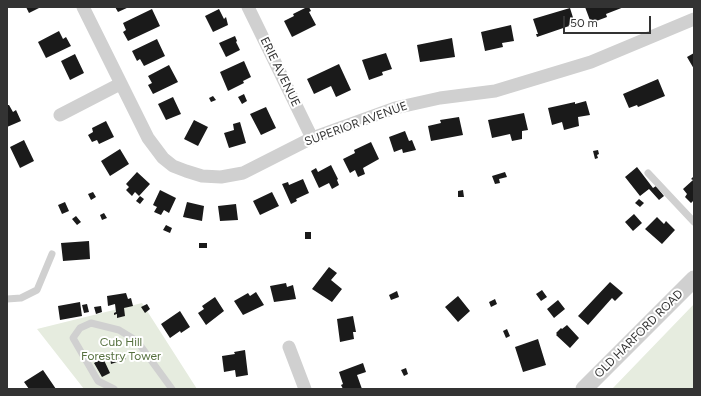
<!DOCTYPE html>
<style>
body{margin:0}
#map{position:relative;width:701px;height:396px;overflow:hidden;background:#fff;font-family:Figtree,sans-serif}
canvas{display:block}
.frame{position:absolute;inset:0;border:8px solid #333;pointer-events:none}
.scale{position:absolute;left:563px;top:16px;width:88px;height:18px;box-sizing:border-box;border:2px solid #333;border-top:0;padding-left:5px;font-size:12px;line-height:14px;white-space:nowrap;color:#333;-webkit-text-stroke:3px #fff;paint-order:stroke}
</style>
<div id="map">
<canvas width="701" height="396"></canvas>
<div class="frame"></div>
<div class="scale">50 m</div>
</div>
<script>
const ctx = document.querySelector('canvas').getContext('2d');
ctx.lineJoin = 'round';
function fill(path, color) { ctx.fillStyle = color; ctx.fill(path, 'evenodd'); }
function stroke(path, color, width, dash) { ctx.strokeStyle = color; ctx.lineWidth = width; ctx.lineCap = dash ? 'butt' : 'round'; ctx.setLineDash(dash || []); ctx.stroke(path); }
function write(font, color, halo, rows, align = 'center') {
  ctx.font = font + ' Figtree,sans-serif'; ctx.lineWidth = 4; ctx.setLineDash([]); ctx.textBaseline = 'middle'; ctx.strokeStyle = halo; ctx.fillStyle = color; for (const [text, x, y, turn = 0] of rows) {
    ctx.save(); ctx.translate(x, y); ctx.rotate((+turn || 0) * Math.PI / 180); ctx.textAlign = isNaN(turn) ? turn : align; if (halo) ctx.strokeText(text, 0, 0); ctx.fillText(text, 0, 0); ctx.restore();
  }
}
fill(new Path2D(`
 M142,303L197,389H84L37,329Z
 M694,304V389H612Z`), '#e6ecdf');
fill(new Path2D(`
 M26,7H41L29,13Z
 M115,7H129L118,12Z
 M307,7H309L311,11L309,12L316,25L292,37L284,21L294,16L293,14Z
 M585,7H624L606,14L607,17L591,23Z
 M570,8L575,24L537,37L536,34H538L533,19Z
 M152,9L160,26L128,41L123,32L126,30L123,23Z
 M219,9L224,19L226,17L228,25L213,32L205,16Z
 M511,25L514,41L502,43L503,47L485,51L481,32Z
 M59,31L63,39L66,37L71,46L46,58L38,42Z
 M235,36L237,41L236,42L240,50L226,57L219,43Z
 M452,38L455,57L420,62L417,45Z
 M157,39L165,56L144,66L140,59L137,61L132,51Z
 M386,53L392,69L382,72L383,75L369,80L362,60Z
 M694,53V69L687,57Z
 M75,54L84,73L70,80L61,61Z
 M244,61L251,77L243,81L244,83L228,91L220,72Z
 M339,64L351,90L336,97L331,86L314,94L307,79Z
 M169,65L178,82L153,94L148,85L152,83L148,76Z
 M658,79L665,96L638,107L637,105L629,108L623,94Z
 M244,94L247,101L242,104L238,97Z
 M213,96L216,100L211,102L209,98Z
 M173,97L181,114L166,120L158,104Z
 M586,101L590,115L578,117L579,126L564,130L562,122L552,125L548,108L575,102V104Z
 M7,103L8,105H9L13,112L16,110L21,121L7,127Z
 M266,107L276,128L261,135L250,114Z
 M524,113L528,130L522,131V139L512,141L510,134L492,138L488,120Z
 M459,117L463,135L431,141L428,126L441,123L440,120Z
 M194,120L208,127L198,146L184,139Z
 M106,121L114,137L99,144L97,140L92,142L88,135L93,132L92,128Z
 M240,122L246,143L229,148L224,133L234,130L233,124Z
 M405,131L409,141L412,140L416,150L403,153L402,149L394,152L389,137Z
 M24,140L34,161L20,168L10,147Z
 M371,142L379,159L363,168L365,174L358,177L355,170L350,173L343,159L355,153L354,150Z
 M120,149L129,164L110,176L101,161Z
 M598,150L599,154L597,155L598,158L595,159L593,151Z
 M331,165L338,179L337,180L339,185L332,189L329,183L319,188L311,171L316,168L318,172Z
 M637,167L653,188L656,186L664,196L659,200L649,189L640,196L625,177Z
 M137,172L150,184L139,196L135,192L132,196L126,190L129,187L126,184Z
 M505,172L507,177L499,179L500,183L495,184L492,176Z
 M694,176V200L691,203L685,197L687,194L683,189L693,180L691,179Z
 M303,179L309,193L296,199L297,201L291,204L282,184L288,182L289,185Z
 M160,190L176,198L169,213L164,210L161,215L154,212L157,207L153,205Z
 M463,190L464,197H458V191Z
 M93,192L96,197L91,200L88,194Z
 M272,192L279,206L260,215L253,201Z
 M140,196L144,199L140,204L136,201Z
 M639,199L644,203L640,207L635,203Z
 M65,202L69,211L62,214L58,205Z
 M187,202L204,206L202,221L183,217Z
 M236,204L238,220L220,221L218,206Z
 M104,213L107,218L102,220L100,215Z
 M634,214L642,223L633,231L625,222Z
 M76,216L81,222L77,225L72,219Z
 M657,217L664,224L666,221L675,230L662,244L645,229Z
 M166,225L172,228L170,233L163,230Z
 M305,232H311V239H305Z
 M89,241L90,259L63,261L61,243Z
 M199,243H207V248H199Z
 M329,267L337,273L331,280L342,289L332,302L312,289Z
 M610,282L623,293L615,301L612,298L588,325L578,316Z
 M286,283L287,287L293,285L296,299L274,302L270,286Z
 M542,290L547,297L541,301L536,294Z
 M397,291L399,297L391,300L389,295Z
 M256,292L264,305L243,315L234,301L248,293L250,296Z
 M126,293L128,299L131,298L133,306L124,308L125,316L117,318V314L114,315V313L116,312L115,304L108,306L107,296Z
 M458,296L470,311L458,322L445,307Z
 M215,297L224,311L206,325L198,313L204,309L202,306Z
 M495,299L497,304L491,307L489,302Z
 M558,300L565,309L554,318L547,309Z
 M80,302L82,316L60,320L58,306Z
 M87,304L89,312L84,313L82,305Z
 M147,304L150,309L145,313L141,307Z
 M101,306L102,312L96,314L94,307Z
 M180,311L190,327L181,333L180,331L170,338L161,324Z
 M353,316L356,332H353L354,339L340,342L337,319Z
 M567,325L579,338L570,348L556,335L557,334L556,333L561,328L562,329Z
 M507,329L510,336L506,338L503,331Z
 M538,339L546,365L523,372L515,347Z
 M245,350L248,375L236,377L235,370L224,372L222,356L235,354L234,352Z
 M124,354L126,359L111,364L110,358Z
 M103,358L110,373L102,377L94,363Z
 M363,363L366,372L357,375L362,389H343L341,385L343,384L339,372Z
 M406,368L408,374L404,376L401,370Z
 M43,370L56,389H29L24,382Z`), '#1a1a1a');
stroke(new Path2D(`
 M648,173L694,222
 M7,299L21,298L37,290L52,254
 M114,389L98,381L73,338L80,328L91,323L119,330L137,341L172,389`), '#d0d0d0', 7);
stroke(new Path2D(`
 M83,7L148,138L163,158L173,166L186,171L202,176L221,177L243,173L312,138L395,108L440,98L495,91L591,62L694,19
 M248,7L312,138
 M60,115L120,84
 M289,347L305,389`), '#d0d0d0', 13);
stroke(new Path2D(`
 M584,389L694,279`), '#d0d0d0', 17);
write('12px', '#333', '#fff', [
 ["ERIE AVENUE",280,72,64],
 ["SUPERIOR AVENUE",356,124,-20],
 ["OLD HARFORD ROAD",639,334,-45]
]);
write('12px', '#56703f', '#fff', [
 ["Cub Hill",121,342],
 ["Forestry Tower",121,356]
]);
</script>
